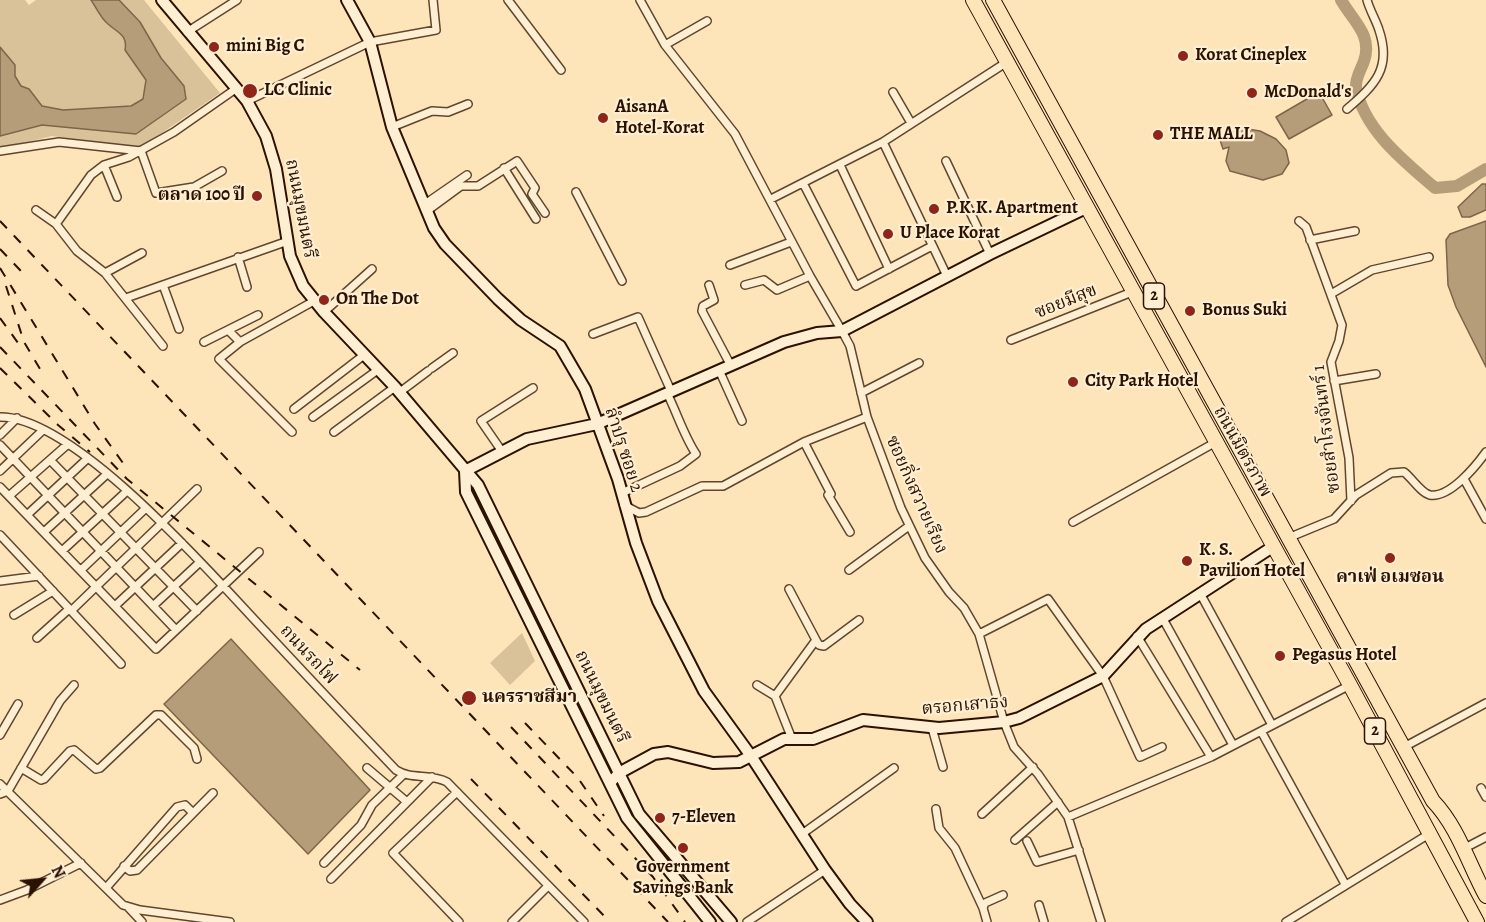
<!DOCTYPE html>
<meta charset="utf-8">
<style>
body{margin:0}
#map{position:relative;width:1486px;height:922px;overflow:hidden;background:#fde5b9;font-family:Alegreya,serif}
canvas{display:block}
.north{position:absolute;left:12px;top:850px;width:60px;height:60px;-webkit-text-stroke:4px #feeed2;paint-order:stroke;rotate:63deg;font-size:16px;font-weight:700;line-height:24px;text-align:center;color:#2b1100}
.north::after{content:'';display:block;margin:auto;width:21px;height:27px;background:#2b1100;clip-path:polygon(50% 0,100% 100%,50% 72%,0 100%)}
</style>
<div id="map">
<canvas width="1486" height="922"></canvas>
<div class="north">N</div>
</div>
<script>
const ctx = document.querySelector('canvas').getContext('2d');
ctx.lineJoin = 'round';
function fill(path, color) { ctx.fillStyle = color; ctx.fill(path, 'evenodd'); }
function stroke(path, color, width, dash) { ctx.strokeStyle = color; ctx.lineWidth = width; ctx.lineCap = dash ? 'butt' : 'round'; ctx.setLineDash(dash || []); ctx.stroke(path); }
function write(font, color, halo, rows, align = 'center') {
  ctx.font = font + ' Alegreya,"Noto Serif Thai",serif'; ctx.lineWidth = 4.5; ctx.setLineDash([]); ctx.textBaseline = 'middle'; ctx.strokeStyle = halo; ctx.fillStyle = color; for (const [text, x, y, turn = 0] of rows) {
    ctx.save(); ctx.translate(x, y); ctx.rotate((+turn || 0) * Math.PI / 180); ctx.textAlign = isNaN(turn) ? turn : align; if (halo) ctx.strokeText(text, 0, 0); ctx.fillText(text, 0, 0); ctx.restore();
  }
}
fill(new Path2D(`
 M0,0H25L29,5L36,0H144L220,93L140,148L52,136L0,149Z
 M522,633L535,661L510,685L490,663Z`), '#d9c19a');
const water = new Path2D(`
 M91,0H119L140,22L161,58L184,86L186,99L136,134L42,125L0,136V47L15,65V76L21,86L29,89L42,106L63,110L131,106L143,99L146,80L125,50C128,35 118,33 108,24C101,19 96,7 91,0Z
 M1319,92L1332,115L1289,139L1276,117Z
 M1241,128L1260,131L1276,139L1286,150L1289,163L1282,174L1263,180L1230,171L1226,161L1229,147L1223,149L1220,140Z
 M1482,184H1486V210L1470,217H1462L1458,207Z
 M1486,221V367L1456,307L1448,285L1446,240L1450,234Z
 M231,639L370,790L308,854L164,704Z`);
fill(water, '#b69d7a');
stroke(water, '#7e6549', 1.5);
stroke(new Path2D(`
 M1341,0C1353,21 1373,35 1364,61C1361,70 1355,78 1356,88C1365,131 1404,161 1435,188L1457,186L1486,169`), '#b69d7a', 12);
const street = new Path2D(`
 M508,0L561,70
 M640,0L665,45L735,134L810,276L842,331L850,346L867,417L901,508L925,558L949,592L964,608L979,634L1004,722L1014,747L1038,774L1068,817L1101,922
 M187,32L237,0
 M665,45L707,21
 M893,92L911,123
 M247,101L370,42L436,30L433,0
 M1347,109C1375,85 1392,68 1379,30C1376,20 1370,11 1367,0
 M392,127L432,111L448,112L468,104
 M883,142L947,276
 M0,151L59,142L141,151L156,193L194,187L222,171
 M946,161L990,254
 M104,165L117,197
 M840,165L889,269
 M504,168L536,219
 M803,183L856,286L932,246
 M576,192L622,281
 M771,199L883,142L1007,62
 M425,204L467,175
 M36,210L56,224L77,251L105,273L163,346
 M427,211L461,186H478L517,161L535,188L532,194L545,213
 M1299,221L1306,227L1342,325L1339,341L1331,362L1349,458L1351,501
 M56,224L91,175L104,165L129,157L174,132L237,88
 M1310,240L1355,231
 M238,257L247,287
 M730,265L791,242
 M105,273L142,253
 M163,285L179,329
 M709,285L714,300L703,306L702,311L730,364
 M745,285L764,280L777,290L810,276
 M1331,294L1372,270L1429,257
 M126,298L288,241
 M324,312L372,269
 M228,330L240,342
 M593,334L638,317L671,391
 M1011,340L1132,292
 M204,342L258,315
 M432,368L453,353
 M719,370L742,421
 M1334,381L1376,374
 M400,392L428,371
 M861,393L919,363
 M294,409L364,355
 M0,417C75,416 214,577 265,631C308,677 352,724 396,770C411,780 431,773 447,782L584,922
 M313,417L379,369
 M292,432L219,359L240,342L314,301
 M334,432L395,387
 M0,435L17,418
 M804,442L831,494
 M0,445L176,630
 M501,450L481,421L533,388
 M50,460L197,611
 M0,471L43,430
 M1464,479L1486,519
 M0,487L156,649L259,552
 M622,493L680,466L696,454C684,436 677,413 667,393
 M828,495L850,532
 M9,496L68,444
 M624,505L639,513L646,512L702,486H723L804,442L867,417
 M27,515L88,458
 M1073,522L1216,442
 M44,532L107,474
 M0,535L121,664
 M1288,538L1334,519L1356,495L1391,473L1404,472C1412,478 1421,493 1430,495C1450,498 1476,466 1486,452
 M62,551L127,491
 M81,570L146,508
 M849,570L909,526
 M0,581L39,576
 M789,589L816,640L775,696L792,739
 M1201,595L1272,725
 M115,606L182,543
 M153,606L200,562
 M71,611L197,489
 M14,615L53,591
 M1163,619L1233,745
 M979,634L1048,599L1103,676L1140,757L1162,747
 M1137,636L1211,757
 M37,638L69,609
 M816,640L819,645L824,646L859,620
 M757,685L775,696
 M932,728L943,767
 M1261,731L1345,884
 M0,735L18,704
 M1404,747L1486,703
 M21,768L41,780L44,779L70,751L74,750L96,769L100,768L156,715H161L194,748L197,759
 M367,768L407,802
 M0,784L123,905L140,910L230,922
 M1481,788L1486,797
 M457,792L393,853L459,922
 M0,794L8,791L60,701L74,685
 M936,809L939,828L955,848L983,908
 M982,814L1033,767
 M1068,817L1211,757L1350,685
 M802,834L894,768
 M1015,840L1058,802
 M1027,841L1037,862L1079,850
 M1463,849L1486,837
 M324,863L361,825L372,805L403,775
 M124,866L130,871L137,870L213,793
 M331,879L432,777
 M106,888L177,807L185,805L193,813
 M0,900L27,890L81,863
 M1039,905L1044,922
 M129,908L142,922
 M512,922L548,886
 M747,922L825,870
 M987,922L983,908L985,903L1003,895
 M1286,922L1429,834`);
const secondary = new Path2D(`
 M162,0L247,101L266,136L276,169L290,256L303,286L324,312L395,387L478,485L639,814L731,922
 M347,0L370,42L392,127L434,228L445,244L498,299L521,320L560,346L585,389L618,479L636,543L658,601L704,691L751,756L825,870L850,904L867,922
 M465,471L527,439L597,424L784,342L817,333L842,331L990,254L1086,208
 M465,471L466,492L627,818L710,922
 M610,783L619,773L654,754L668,752L713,763L739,762L784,739H813L863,720L939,728L1004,722L1019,718L1103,676L1146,629L1274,546`);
const highway = new Path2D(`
 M973,0L1350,685L1477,922
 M993,0L1433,801C1458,827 1469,865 1486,896`);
stroke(street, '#60462e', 10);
stroke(secondary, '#2b1100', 14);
stroke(highway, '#2b1100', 16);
stroke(street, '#feeed2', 7);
stroke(secondary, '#feeed2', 10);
stroke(highway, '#fde5b9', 14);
stroke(new Path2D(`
 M0,221L668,922
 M0,249L21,271
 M0,268L95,424L128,470
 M6,286L24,342L43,374
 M0,318L21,347
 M0,347L127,479L360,670
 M0,368L58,425L90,452
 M525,723L578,778L604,816
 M511,727L653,877L685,922
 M471,779L610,922`), '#2b1100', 2, [10, 10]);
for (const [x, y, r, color] of [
 [214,47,6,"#8f2418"],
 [1183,56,6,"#8f2418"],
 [250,91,8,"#8f2418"],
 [1252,93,6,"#8f2418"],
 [603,118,6,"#8f2418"],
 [1158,135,6,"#8f2418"],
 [257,196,6,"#8f2418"],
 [934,209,6,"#8f2418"],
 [888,234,6,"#8f2418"],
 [324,300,6,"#8f2418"],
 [1190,311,6,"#8f2418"],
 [1073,382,6,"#8f2418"],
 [1390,558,6,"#8f2418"],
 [1187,561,6,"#8f2418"],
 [1280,656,6,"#8f2418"],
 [469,698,8,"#8f2418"],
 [660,818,6,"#8f2418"],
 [683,848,6,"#8f2418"]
]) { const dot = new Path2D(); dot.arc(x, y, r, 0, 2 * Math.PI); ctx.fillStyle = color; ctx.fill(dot); stroke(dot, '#feeed2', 2); }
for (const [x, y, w] of [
 [1154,296,21],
 [1375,731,21]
]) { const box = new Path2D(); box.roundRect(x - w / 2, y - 13, w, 26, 4.5); ctx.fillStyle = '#feeed2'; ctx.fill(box); stroke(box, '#2b1100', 1.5); }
write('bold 16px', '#2b1100', null, [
 ["2",1154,296],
 ["2",1375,731]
]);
write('bold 18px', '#2b1100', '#feeed2', [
 ["mini Big C",226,47],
 ["Korat Cineplex",1195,56],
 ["LC Clinic",264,91],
 ["McDonald's",1264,93],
 ["AisanA",615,108],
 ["Hotel-Korat",615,129],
 ["THE MALL",1170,135],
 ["ตลาด 100 ปี",245,196,"right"],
 ["P.K.K. Apartment",946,209],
 ["U Place Korat",900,234],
 ["On The Dot",336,300],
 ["Bonus Suki",1202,311],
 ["City Park Hotel",1085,382],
 ["K. S.",1199,551],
 ["Pavilion Hotel",1199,572],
 ["คาเฟ่ อเมซอน",1390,578,"center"],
 ["Pegasus Hotel",1292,656],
 ["นครราชสีมา",482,698],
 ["7-Eleven",672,818],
 ["Government",683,868,"center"],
 ["Savings Bank",683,889,"center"]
], 'left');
write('18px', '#2b1100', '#feeed2', [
 ["ถนนมุขมนตรี",300,209,79],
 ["ซอยมีสุข",1066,302,-22],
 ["ซอยสำโรงจันทร์ 1",1327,429,-97],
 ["ลำปรุ ซอย 2",623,450,72],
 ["ถนนมิตรภาพ",1242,452,61],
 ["ซอยกิ่งสวายเรียง",916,495,66],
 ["ถนนรถไฟ",308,655,47],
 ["ถนนมุขมนตรี",601,697,64],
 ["ตรอกเสาธง",965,706,-5]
]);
</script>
